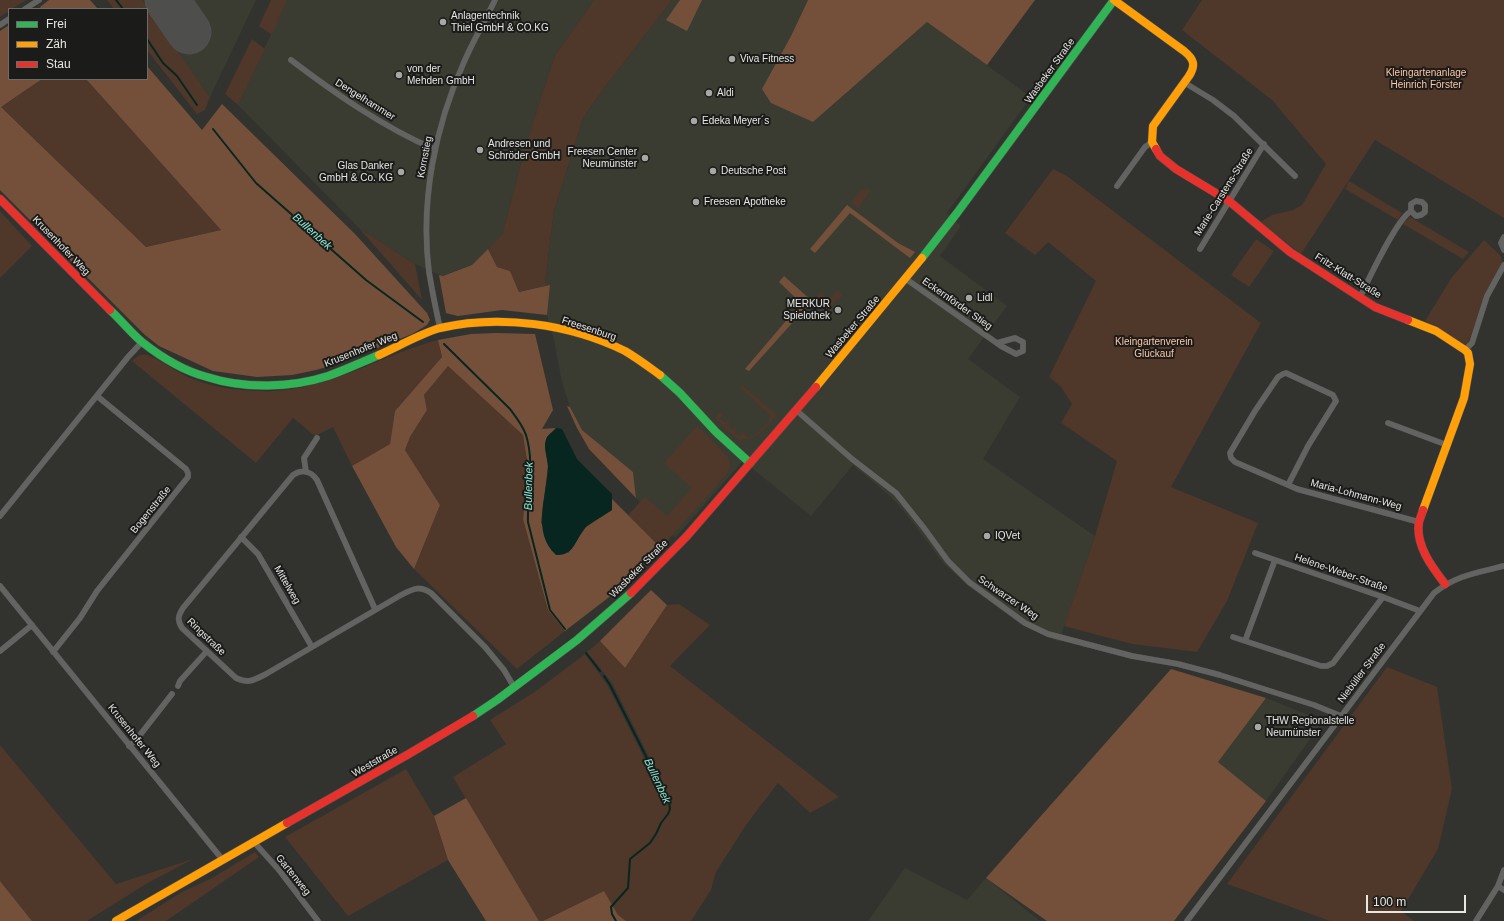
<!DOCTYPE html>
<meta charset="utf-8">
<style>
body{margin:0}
#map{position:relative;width:1504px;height:921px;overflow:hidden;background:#32332f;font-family:Arial,sans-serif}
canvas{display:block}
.legend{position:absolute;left:8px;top:8px;width:140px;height:72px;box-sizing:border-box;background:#1b1b19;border:1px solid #6c6c6a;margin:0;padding:5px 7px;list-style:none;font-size:12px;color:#e6e6e3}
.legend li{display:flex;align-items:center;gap:8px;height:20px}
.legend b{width:20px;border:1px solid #6c6c6a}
.scale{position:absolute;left:1366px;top:895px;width:100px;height:18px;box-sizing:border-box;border:2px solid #e6e6e3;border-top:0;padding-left:5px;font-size:12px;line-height:14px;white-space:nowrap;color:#e6e6e3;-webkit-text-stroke:3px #1b1b19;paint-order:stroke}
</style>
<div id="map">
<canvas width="1504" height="921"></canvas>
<ul class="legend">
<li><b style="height:5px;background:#30b455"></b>Frei</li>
<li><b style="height:5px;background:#ff9f0a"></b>Zäh</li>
<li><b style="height:5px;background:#e5322d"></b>Stau</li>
</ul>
<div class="scale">100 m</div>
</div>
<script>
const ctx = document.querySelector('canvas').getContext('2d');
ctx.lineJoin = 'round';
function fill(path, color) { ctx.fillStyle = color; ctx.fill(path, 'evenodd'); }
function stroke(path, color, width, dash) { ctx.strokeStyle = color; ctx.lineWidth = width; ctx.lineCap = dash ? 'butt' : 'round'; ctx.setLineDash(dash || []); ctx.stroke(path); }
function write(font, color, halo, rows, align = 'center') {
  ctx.font = font + ' Arial,sans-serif'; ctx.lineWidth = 4; ctx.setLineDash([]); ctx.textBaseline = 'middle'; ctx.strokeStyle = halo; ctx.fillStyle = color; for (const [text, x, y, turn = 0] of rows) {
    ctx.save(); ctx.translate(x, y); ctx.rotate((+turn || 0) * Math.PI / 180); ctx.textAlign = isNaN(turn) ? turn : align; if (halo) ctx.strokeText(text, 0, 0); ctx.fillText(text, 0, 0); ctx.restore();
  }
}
fill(new Path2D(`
 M142,0H256L210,97Z
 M287,0H594L554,57L526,145L502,235L472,265L442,276L415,264L359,228L238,105Z
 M672,0H808L790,38L813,122L927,22L1031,97L947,213L961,226L940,256L1007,306L968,359L1020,397L983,459L1095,536L1064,626L1060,642L1032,630L1020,624L967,585L944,564L903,510L891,497L853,465L811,516L743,461L675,538L636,498L633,472L582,430L570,407L562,382L554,340L547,315L550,286L545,284L554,211L583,118L601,92Z
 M1266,698L1323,721L1266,801L1218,762Z
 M905,868L967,900L986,878L1040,921H868Z`), '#3a3c31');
fill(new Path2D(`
 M0,0H26L12,9H9V11L0,17Z
 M107,0H142L210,97L205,110L197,114L147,50V9H114Z
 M271,0H287L272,35L259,26Z
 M594,0H672L601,92L583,118L554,211L545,284L550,285L519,292L510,271L497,267L488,249L502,235L526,145L554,57Z
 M1202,0H1504V218L1375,140L1301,254L1260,222L1272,215L1293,210L1302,205L1326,164L1272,100L1182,30Z
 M252,39L265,49L238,105L225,94Z
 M42,79H86L221,230L146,247L1,107Z
 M1053,169L1067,176L1261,323L1171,487L1258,523L1227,601L1197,652L1132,644L1064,626L1095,536L1117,461L1061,423L1072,404L1061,387L1049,377L1096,281L1048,242L1035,255L1005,233Z
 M1349,181L1402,213L1398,220L1345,189Z
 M869,189L871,190L858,208L851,203L861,190Z
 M0,211L32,246L0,278Z
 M1410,217L1469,252L1463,259L1403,224Z
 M359,228L415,264L422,300Z
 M1256,239L1274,251L1249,287L1231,275Z
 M1484,240L1501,256L1502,264L1485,294L1468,344L1466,345L1425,321L1452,277Z
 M838,290L843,295L838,300L837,299L827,313L812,301L821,292L829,299Z
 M438,340L442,357L395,411L390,444L352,466L333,427L315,436L293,418L256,463L132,361C136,357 141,353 147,355C157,358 172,369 182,374C199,383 221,388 240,390C251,390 262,392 273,391C331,389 383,354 438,340Z
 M448,366L523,435L528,467L523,519L548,610L565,631L517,669L414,569L440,505L405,450L410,437L427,410L424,395Z
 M742,385L777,415L762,432L760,430L769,422L770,416L768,413L740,388Z
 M719,413L723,414L719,418L725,423L728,419L730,421L727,425L732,430L735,426L737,428L734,431L739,436L743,433L749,438L755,436L759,432L761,433L753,438L739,440L729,432L715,418Z
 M697,426L727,456L731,465L727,474L661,548L628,515L645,497L667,516L692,488L664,463Z
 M679,604L710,625L670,666L839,797L810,813L778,783L746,825L716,872L711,890L691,921H626L618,915L604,891L543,921H539L453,777L506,744L490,720L536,691L585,654L608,686L662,793L666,791L612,683L587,652L600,641L625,668L667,605Z
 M1387,667L1437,687L1452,789L1438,849L1401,911L1414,921H1330L1227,884Z
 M0,745L116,884L193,859L146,884L87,921H32L0,881Z
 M406,769L434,816L448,860L348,916L285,837Z
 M255,852L259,857L166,921H136L182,892L212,878Z`), '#4f372a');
fill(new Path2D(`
 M49,0H90L98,9H41L40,7Z
 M680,0H702L687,31L666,20Z
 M808,0H1035L987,65L927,22L813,122L771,103L762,89L790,38Z
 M9,25V79H42L1,107L146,247L221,230L86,79H147V66L202,130L222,104L355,234L427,313L430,320L427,325L412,334L340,363L316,370L292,375L257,377L213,371L159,346L145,335L0,190V31Z
 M847,205L898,243L915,252L910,258L850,213L815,253L810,249Z
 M488,249L497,267L510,271L519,292L550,285L547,315L502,310L458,316L446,313L439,275L443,276L472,265Z
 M784,276L812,301L749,371L745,369L801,303L779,282Z
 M496,333L535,334L553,410L542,429L556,428L547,437L545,446L548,466L541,523L568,553L586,527L612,510V499L661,548L617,591L565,631L548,610L523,519L528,467L523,435L448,366L424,395L427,410L410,437L405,450L440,505L414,569L396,547L352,466L390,444L395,411L442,357L438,340L471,334Z
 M567,406L570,407L582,430L633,472L636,498L589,449L577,428Z
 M651,590L667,605L625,668L600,641Z
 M1171,669L1266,698L1218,762L1266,801L1174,921H1047L986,878Z
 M466,798L539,921H486L448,860L434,816Z
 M0,881L32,921H0Z
 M604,891L618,915L626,921H543Z`), '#74503a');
fill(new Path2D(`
 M556,428L562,429L577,459L612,494V510C604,515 595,520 587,526C575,537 576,556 556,555C531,532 547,496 548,467C548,458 542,446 547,437C549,434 554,431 556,428Z`), '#072620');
stroke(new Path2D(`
 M116,0L123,9
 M147,39L163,63L177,76L197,105
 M213,129L256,183L366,280L423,322
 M444,344L510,409C516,417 523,426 526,435C535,464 527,493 528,522L550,610L565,629
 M586,653L600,671
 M604,676L610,685L669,802L670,809L668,814L661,823L656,834L650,843L630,859L628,888L611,907L612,914L616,921`), '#072620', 2);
stroke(new Path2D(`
 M167,0L189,32`), '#4e4e4c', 45);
const street = new Path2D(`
 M25,9L39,0
 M0,25L9,19
 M291,60C336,94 383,127 434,149
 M1185,83L1213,100L1234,116L1295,176
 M1117,186L1145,147L1152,142
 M1504,237L1501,243L1504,250
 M1200,249L1264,144
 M906,279L1001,346L1016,354L1023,351V342L1015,338L997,343
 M1360,297C1369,279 1396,220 1411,211L1416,216L1421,215L1425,212V205L1422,202L1416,201L1411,204V211
 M440,328C436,310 432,290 429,272C420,201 435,127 464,62C473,41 485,21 495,0
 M1465,350L1472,343L1487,296L1504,265
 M796,410L852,459L896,493L924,528L948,561L969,582L1025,623L1048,634L1132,656L1178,664L1220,675L1314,705L1341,716
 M1388,423L1447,445
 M306,472L304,458L317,438
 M1288,485L1308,446L1336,401L1333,395L1286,373L1283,374L1278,377L1255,411L1230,453L1231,458L1235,462L1288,485L1297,489L1419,522
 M0,516L128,357L142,342
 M241,537L258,554L312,647
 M1255,553L1383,597L1420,611
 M1275,560L1245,641L1321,666H1327L1333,663L1383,597
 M0,586L222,859
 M375,609L317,480C311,471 302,469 293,475L183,608C178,616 177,620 182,628L236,678C249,684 254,680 266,674L401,595C413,589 419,585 431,593L485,647L504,670L514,687
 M1233,637L1245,641
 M0,651L32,625
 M53,652L80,618L97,591L188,477V473L186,469L97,396
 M178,686L180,681L207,651
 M129,746L136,740L172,694
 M253,841L279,870L318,921
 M1498,886L1504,890
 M1187,921L1434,593C1457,575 1476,573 1504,566
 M1476,921L1498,886L1504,870`);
const fast = new Path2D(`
 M922,258L957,213L1114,0
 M110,310C121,320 131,333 142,342C161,357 184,371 207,377C244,389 291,388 328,376C345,370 362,362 379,355
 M660,375L680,393L716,432L750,463
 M473,716L497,700L577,640L631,593`);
const slow = new Path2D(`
 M1114,0L1184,51C1194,59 1196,65 1189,76L1153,126L1152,142L1156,149
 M1408,320L1436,331L1465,350L1468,353L1470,364L1464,398L1423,510
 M379,355C397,347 422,333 440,328C500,314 570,324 625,351C637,358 649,367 660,375
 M816,387L922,258
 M116,921L287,823`);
const jam = new Path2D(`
 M1156,149L1160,156L1176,169L1229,201L1290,252L1375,307L1408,320
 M0,199L110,310
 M1423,510C1422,514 1420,518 1419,522C1415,545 1432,567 1445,584
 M631,593L687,536L816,387
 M287,823L407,755L473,716`);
stroke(street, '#4f4f4c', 6);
stroke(fast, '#4f4f4c', 9);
stroke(slow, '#4f4f4c', 9);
stroke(jam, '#4f4f4c', 9);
stroke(street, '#636461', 5.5);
stroke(fast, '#30b455', 8);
stroke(slow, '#ff9f0a', 8);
stroke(jam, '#e5322d', 8);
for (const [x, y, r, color] of [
 [443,22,4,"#a7a7a4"],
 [732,59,4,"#a7a7a4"],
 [399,75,4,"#a7a7a4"],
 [709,93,4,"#a7a7a4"],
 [694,121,4,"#a7a7a4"],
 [480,150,4,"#a7a7a4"],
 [645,158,4,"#a7a7a4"],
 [713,171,4,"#a7a7a4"],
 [401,172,4,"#a7a7a4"],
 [696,202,4,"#a7a7a4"],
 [969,298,4,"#a7a7a4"],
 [838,310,4,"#a7a7a4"],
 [987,536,4,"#a7a7a4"],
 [1258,727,4,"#a7a7a4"]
]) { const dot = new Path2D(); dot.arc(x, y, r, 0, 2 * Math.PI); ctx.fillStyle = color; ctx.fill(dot); stroke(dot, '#1b1b19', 1.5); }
write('10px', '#e6e6e3', '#1b1b19', [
 ["Anlagentechnik",451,16],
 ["Thiel GmbH & CO.KG",451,28],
 ["Viva Fitness",740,59],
 ["von der",407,69],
 ["Mehden GmbH",407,81],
 ["Aldi",717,93],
 ["Edeka Meyer´s",702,121],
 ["Andresen und",488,144],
 ["Schröder GmbH",488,156],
 ["Freesen Center",637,152,"right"],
 ["Neumünster",637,164,"right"],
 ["Glas Danker",393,166,"right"],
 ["GmbH & Co. KG",393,178,"right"],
 ["Deutsche Post",721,171],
 ["Freesen Apotheke",704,202],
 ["Lidl",977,298],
 ["MERKUR",830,304,"right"],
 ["Spielothek",830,316,"right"],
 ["IQVet",995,536],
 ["THW Regionalstelle",1266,721],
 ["Neumünster",1266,733]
], 'left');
write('10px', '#e6e6e3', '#1b1b19', [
 ["Wasbeker Straße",1050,71,-54],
 ["Dengelhammer",365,100,32],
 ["Kornstieg",425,157,-79],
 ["Marie-Carstens-Straße",1224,192,-58],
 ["Krusenhofer Weg",61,246,46],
 ["Fritz-Klatt-Straße",1348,276,32],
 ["Eckernförder Stieg",957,304,35],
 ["Wasbeker Straße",853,327,-50],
 ["Freesenburg",589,329,18],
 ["Krusenhofer Weg",361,350,-22],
 ["Maria-Lohmann-Weg",1356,495,15],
 ["Bogenstraße",151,510,-51],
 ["Wasbeker Straße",639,569,-45],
 ["Helene-Weber-Straße",1341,573,19],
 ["Mittelweg",287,585,60],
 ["Schwarzer Weg",1008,598,34],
 ["Ringstraße",206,637,44],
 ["Niebüller Straße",1362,673,-53],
 ["Krusenhofer Weg",134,736,51],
 ["Weststraße",375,762,-30],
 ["Gartenweg",293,875,51]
]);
write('10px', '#ffc6a6', '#1b1b19', [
 ["Kleingartenanlage",1426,73],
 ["Heinrich Förster",1426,85],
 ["Kleingartenverein",1154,342],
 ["Glückauf",1154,354]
]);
write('italic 11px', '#88ead5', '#1b1b19', [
 ["Bullenbek",312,232,42],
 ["Bullenbek",529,486,-89],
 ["Bullenbek",657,781,65]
]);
</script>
